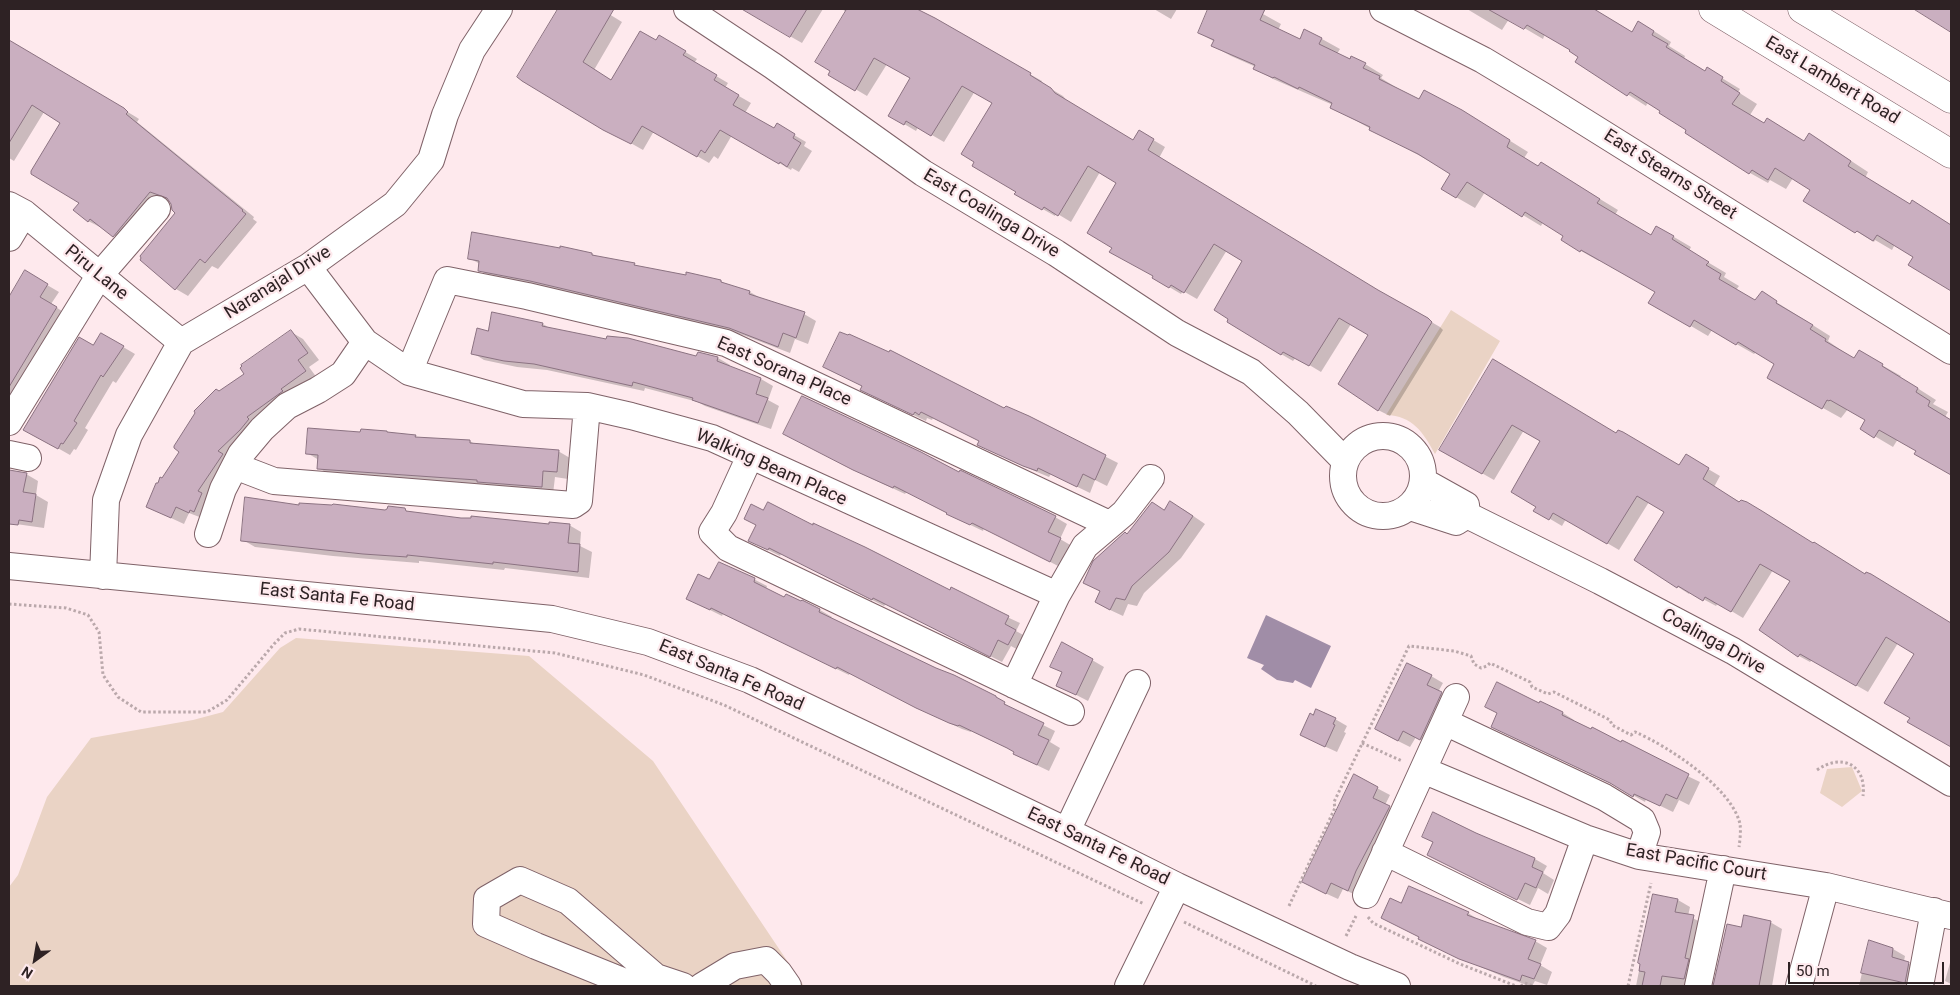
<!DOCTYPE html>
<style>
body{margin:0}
#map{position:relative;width:1960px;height:995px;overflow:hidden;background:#fee9ed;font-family:Roboto,sans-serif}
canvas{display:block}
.frame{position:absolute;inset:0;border:10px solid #2e2224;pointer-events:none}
.north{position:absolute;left:10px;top:935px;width:50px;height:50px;-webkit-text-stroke:4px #fee9ed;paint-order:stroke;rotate:212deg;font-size:14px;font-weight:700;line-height:20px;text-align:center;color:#2e2224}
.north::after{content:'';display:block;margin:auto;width:18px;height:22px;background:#2e2224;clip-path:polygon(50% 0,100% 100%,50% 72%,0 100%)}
.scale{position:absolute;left:1788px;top:962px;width:156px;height:22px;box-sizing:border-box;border:2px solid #2e2224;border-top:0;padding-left:6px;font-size:15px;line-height:18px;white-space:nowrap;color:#2e2224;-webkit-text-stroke:4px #fee9ed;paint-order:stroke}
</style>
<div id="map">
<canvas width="1960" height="995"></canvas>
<div class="frame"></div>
<div class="north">N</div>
<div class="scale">50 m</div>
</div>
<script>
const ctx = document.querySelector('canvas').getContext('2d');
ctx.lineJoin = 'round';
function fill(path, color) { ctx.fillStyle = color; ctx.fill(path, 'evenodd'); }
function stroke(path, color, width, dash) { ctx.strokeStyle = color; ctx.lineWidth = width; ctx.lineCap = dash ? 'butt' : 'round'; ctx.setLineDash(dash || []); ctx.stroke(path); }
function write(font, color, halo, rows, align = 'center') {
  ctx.font = font + ' Roboto,sans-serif'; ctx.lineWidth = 4.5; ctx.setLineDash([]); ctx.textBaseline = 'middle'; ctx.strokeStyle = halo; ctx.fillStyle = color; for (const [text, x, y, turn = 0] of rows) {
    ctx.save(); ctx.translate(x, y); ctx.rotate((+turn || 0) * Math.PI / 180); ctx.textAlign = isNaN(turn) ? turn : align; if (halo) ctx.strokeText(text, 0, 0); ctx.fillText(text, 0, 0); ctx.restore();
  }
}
fill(new Path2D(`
 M1451,310L1500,341L1435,454C1423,432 1413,416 1386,415Z
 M296,638L529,656L653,761L804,986H9V887L18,875L47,797L91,738L193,720L223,712L280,648Z
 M1852,767L1862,791L1842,807L1820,793L1827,769Z`), '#ead3c5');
fill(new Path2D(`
 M1266,615L1331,646L1311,688L1295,680L1293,683L1277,680L1261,669L1264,665L1247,658Z`), '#a08da7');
fill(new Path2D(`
 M560,9H612L609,14L622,22L594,70L612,81L656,41L659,36L697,59L694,63L728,83L725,88L751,103L745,113L774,130L777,125L806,142L804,146L812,151L799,172L792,168L791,170L732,135L718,159L714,156L709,163L654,131L643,150L558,102L519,76Z
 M752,9H823L802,43L749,13Z
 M842,9H921L919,12L1042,81L1041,83L1063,96L1067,101L1133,142L1140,132L1165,147L1159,158L1388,297L1440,327L1443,330L1390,416L1378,410L1370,335L1351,324L1321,372L1296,357L1293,361L1281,354L1244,261L1227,250L1197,299L1183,291L1181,294L1154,278L1155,276L1113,248L1117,182L1100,172L1071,222L1056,213L1055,216L1016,194L1017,191L994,103L975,91L944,142L918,127L916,131L889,115L911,78L887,64L867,96L830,74L846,12Z
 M1154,9H1177L1171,19Z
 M1210,9H1263L1265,10L1263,14L1281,24L1278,30L1300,41L1322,39L1340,49L1337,54L1365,64L1383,75L1381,78L1397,88V89L1420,101L1483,124L1528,152L1524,158L1539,167L1559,174L1618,210L1615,215L1651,236L1657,227L1691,247L1689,251L1726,273L1724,277L1739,286L1736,290L1755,301L1762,293L1830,336L1828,341L1855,360L1859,352L1901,376L1900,377L1936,400L1933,404L1948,412L1945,417L1951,421V474L1915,454L1917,451L1898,439L1893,447L1861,428L1867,420L1848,409L1841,418L1769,378L1775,364L1756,352L1754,354L1712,330L1708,336L1650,302L1656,291L1600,259L1599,261L1581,251L1562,240L1565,236L1543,222L1541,226L1485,192L1475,208L1442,189L1451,173L1331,107L1333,105L1273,79L1255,68L1256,67L1231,56L1213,46L1215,42L1199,33Z
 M1467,9H1593L1633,33L1639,23L1657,33L1671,42L1669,46L1685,56L1684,59L1705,72L1707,69L1740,89L1738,92L1757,104L1750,115L1765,124L1805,142L1827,145L1868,172L1865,178L1910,205L1930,212L1951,225V288L1910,265L1915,257L1895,244L1892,250L1875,240L1874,242L1805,200L1811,190L1793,178L1786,189L1770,180L1768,183L1750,173L1662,111L1648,102L1646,106L1577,62L1580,56L1572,49L1545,34L1543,39L1509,19L1502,30Z
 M1921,9H1951V31L1925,14L1926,12Z
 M9,41L136,117L139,119L137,122L254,217L253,219L257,222L218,269L212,266L188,296L176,289L142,259L177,213L171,201L162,198L125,243L101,226L100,227L88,221L80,203L62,123L44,112L14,161L9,158Z
 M592,254L598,257L634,264L639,267L721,281L728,286L750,292L762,299L804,314L816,321L808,344L795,339L790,353L743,335L491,277L479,270L480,264L469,258Z
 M25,272L59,292L51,304L68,315L9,413V299Z
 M543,324L551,329L697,358H718L730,365L729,367L761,379L773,386L768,400L779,406L771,429L705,406L698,402L645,388L644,391L547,370L517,367L484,360L473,353L489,332Z
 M291,332L303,339L319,360L309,367L317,378L202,518L189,513L184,524L147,507L219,392L246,374Z
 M101,334L135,354L116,383L113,381L85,428L88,430L76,450L74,449L70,455L24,429L94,347Z
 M1494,361L1616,435L1679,467L1686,456L1720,476L1714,487L1951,624V746L1909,722L1911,718L1915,653L1898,643L1868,692L1812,660L1810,662L1799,656L1792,581L1773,570L1743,618L1718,603L1716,606L1690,592L1689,594L1636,560L1666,511L1649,502L1619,550L1566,519L1562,526L1535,510L1537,507L1542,441L1524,430L1494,480L1441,450Z
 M824,367L1005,410L1029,418L1118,463L1107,486L1095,480L1090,493L1051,474L1049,477L1037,472L991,451L980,441L933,418L932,420L927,418L926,421L873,396L863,386Z
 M415,436L419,438L470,441L476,445L558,451L570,458L568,479L555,477L553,494L330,475L319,468V460L307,453Z
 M9,471L26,474L38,481L36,495L48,502L44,528L9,523Z
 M866,476L1055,517L1067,524L1060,539L1072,546L1062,568L984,528L983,531L960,520L907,491L905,494Z
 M300,506L385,511L405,510L410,513L461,519L569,525L581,532L580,546L592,552L589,578L505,568L504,570L419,561V563L333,556L255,547L243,540Z
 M1183,509L1205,524L1181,558L1144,593L1137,606L1128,604L1123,616L1108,609L1101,592L1085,583L1128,535L1165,511Z
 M750,541L951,591L1020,623L1016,631L1027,637L1020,651L1011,646L1002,662L886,604L884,606L781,554L780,556Z
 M736,570L767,586L766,590L785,599L820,610L832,617L831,618L996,697L1015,711L1055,731L1050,742L1060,748L1049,771L1026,760L1015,753L1016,752L971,731V732L962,729L930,714L850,673L849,675L723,614L722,616L700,605L710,580Z
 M1092,660L1104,667L1088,701L1057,685Z
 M1431,676L1443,683L1438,692L1453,700L1432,745L1416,737L1410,747L1388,736Z
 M1539,704L1563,713L1574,720V722L1700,782L1689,805L1679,800L1673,812L1646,799L1645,802L1622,789L1504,733Z
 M1335,719L1347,726L1344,732L1346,733L1337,752L1313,741Z
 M1354,776L1390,795L1385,805L1401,814L1360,897L1343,889L1338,899L1316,889Z
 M1476,835L1535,859L1547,866L1543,873L1554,880L1548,894L1538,888L1530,905L1440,861L1434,843L1423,837Z
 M1654,895L1678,900L1690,907L1688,916L1705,924L1696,986H1636Z
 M1402,905L1468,913L1479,920L1535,941L1547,948L1540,965L1552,972L1547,985L1535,981L1532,986H1530L1504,977L1432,946Z
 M1770,922L1782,929L1772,986H1714L1728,925L1742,928Z
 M1869,942L1893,949L1905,956L1904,961L1921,970L1917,986H1859Z
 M1951,959V984L1945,981Z`), '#0003');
const building = new Path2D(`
 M558,9H614L583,62L611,80L640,31L656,40L659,35L686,51L683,55L717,75L714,80L739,95L733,105L774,128L777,123L795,134L793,138L801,143L787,167L780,162L779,164L720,130L705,153L701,150L697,157L642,126L631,144L603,130L522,81L517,77Z
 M742,9H807L790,37Z
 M847,9H917L935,18L1031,73L1030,75L1051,88L1055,93L1133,140L1139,130L1154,139L1148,150L1378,290L1428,318L1432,322L1378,411L1338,384L1368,335L1339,318L1309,366L1283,352L1281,355L1227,322L1228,319L1214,310L1242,261L1214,244L1184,293L1171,285L1169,288L1152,278L1153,276L1109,252L1112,248L1087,233L1116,183L1088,166L1058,216L1044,207L1042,210L1014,194L1016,192L972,166L974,162L961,154L992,103L962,86L931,136L906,121L904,125L888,116L910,78L874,58L855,91L828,75L830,71L815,62Z
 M1208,9H1265L1260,20L1300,39L1304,29L1322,38L1319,44L1350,59L1351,56L1366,63L1363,68L1380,76L1379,79L1419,99L1424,90L1462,110L1510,140L1507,147L1538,166L1541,162L1600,199L1597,203L1651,235L1656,226L1674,236L1672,239L1709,262L1706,265L1721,274L1719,279L1755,300L1762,291L1777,301L1776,303L1813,325L1810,329L1826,339L1825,341L1854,358L1859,350L1883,364L1882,366L1918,388L1916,392L1930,401L1928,406L1951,420V475L1914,454L1916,451L1879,430L1874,438L1860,429L1865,420L1830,400L1829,401L1827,400L1822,409L1767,378L1774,364L1738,342L1736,345L1694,320L1690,327L1648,303L1655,292L1581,250L1580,252L1561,240L1563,236L1525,212L1522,217L1467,182L1456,198L1441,189L1450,174L1418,154L1369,130L1370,127L1330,108L1332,103L1299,87L1298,89L1274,77L1273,78L1253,69L1255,65L1211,46L1214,40L1198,33Z
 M1488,9H1594L1632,32L1638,21L1654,31L1652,35L1668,44L1666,47L1705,71L1707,67L1723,77L1721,81L1740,93L1732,104L1764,123L1767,118L1804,141L1809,133L1851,161L1848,166L1910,204L1912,200L1951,225V291L1908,265L1913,257L1877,235L1873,241L1857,231L1855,233L1803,201L1810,190L1775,168L1768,180L1752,170L1749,174L1685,133L1686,130L1659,113L1660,111L1630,92L1627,96L1575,62L1578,57L1569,51L1570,50L1527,25L1524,29Z
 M1914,9H1951V32Z
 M9,40L124,108L128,112L126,114L243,210L242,211L246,214L205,263L200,259L175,290L140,260L141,258L140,256L175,213L172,210L171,204L167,198L150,192L113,237L90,219L88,222L73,210L79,203L31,174V171L60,123L32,105L9,143Z
 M472,232L560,248V246L592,253V255L635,263L634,265L686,275V272L721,280V282L750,291L749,294L805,312L796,338L783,333L778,347L729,328L530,281L478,271L479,261L468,259Z
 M25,270L48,284L40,297L57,307L9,387V297Z
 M492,312L543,323L542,326L606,339L607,336L628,338L696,356L698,352L718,357L717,361L761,378L756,394L768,398L758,423L692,400L693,398L633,382L632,386L534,364L504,361L471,354L477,328L488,331Z
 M291,330L308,353L298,360L306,371L281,389L283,391L247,417L249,419L240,430L218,451L223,454L198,491L202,493L194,512L190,510L189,513L176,507L171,518L146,507L156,483H158L160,477L162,478L179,452L174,448V446L195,413L194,411L216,389L219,391L244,374L240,368L242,366L241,365Z
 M840,332L848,335L849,334L889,352L890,350L1004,408L1006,406L1029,416L1106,455L1095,480L1083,474L1077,487L1038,468L1037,471L1023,466L977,445L979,441L921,412L919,415L915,412L913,415L860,390L862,386L823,367Z
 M101,333L124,346L103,377L101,375L74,421L77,423L63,444L61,443L58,449L23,430L79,337L93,345Z
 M1493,359L1616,433L1618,430L1623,432L1679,465L1686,454L1709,468L1703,479L1739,502L1741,500L1747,502L1762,511L1813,543L1814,542L1865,574L1866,572L1871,574L1951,623V747L1907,722L1910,718L1884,703L1914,654L1886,637L1856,686L1800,654L1798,657L1759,630L1790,581L1760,564L1731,612L1705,597L1703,601L1678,586L1677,588L1634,560L1664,512L1637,496L1607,544L1553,513L1549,520L1533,511L1536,507L1511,492L1540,441L1512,425L1482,474L1439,450Z
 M802,396L921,452L959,472L960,470L1056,516L1048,532L1061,538L1050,562L972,523L970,525L946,514L947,513L894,486L893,488L853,470L783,434Z
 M308,428L360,432L361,429L387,431V432L416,435L415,437L470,440V443L559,450L557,472L543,471L542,487L477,482V480L317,469L318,455L306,454Z
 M9,470L27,473L23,492L36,494L32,522L19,520L18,525L9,524Z
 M245,497L299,505V503L332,505L333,504L385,510L387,509L388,506L405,508L406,511L461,518H471V516L549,524V522L570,524L568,543L580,544L578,572L493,562V564L407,555V557L363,554L241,541Z
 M1170,501L1193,516L1169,552L1132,586L1125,600L1116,598L1110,610L1095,602L1100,591L1083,583L1093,561L1125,532L1127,534L1152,502L1164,510Z
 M768,502L813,525V523L865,547L950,590L951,587L1009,616L1005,624L1016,630L1008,645L998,640L990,657L873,598L872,600L769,548L768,550L748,541L756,525L744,519L751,504L763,510Z
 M719,562L755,578L754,582L784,597L786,594L801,601L802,600L820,609L819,612L936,668L954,675L996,696V697L1005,702L1004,704L1044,723L1038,735L1049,740L1037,765L1013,754L1014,752L1007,748L959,725L958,726L949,723L916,708L837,667L836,669L711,608L710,610L686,599L698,574L709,579Z
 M1062,642L1093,659L1076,695L1056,686L1062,672L1050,667Z
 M1407,663L1432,675L1427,685L1442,692L1420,740L1403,731L1398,741L1375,729Z
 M1497,682L1539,703L1540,701L1563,712L1562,715L1591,729L1592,727L1621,742L1622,740L1689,774L1677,799L1666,794L1660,806L1634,794L1633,797L1610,783L1491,727L1497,713L1485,707Z
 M1316,709L1336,718L1333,724L1335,725L1325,747L1300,735L1310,713L1313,715Z
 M1354,774L1378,787L1373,798L1390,806L1356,871L1348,891L1331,883L1326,894L1302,882Z
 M1433,812L1476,833L1535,858L1532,867L1543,872L1536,888L1525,883L1517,900L1427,855L1433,842L1422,837Z
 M1409,886L1469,912L1467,915L1536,940L1528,959L1541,964L1534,979L1522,975L1520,981L1459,959L1418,939L1419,937L1381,918L1390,898L1401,903Z
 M1653,894L1678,899L1675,912L1694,915L1685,958L1689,959L1684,979L1662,976L1660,986H1642L1645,972L1639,971L1640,964L1638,963Z
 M1744,915L1771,921L1759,986H1713L1727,924L1741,927Z
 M1869,940L1893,948L1892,957L1909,962L1905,983L1861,973Z`);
fill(building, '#caafc0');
stroke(building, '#8b7281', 1);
const minor = new Path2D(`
 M687,9L773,66L923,173L1056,253L1177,333L1251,372L1298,413L1345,461
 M1383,9L1483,60L1543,96L1951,351
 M9,205L24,213L181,342
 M9,238L24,213
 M308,267L365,342L409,372L523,404L587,406L631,416L712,438L1057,595
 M409,372L447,280L527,296L726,343L1109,524
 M9,422L99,276L157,209
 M1343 476a40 40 0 1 1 80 0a40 40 0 1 1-80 0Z
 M9,454L28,458
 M750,456L724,513L712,532L728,548L1071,712
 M235,466L274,481L573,505L579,501L587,406
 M1423,481L1466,505L1467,515
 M1410,507L1456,522L1467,515
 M1467,515L1600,581L1733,651L1951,783
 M208,534L223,489L241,454L262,429L287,406L318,390L343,374L365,342
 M9,566L552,619L648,642L750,680L1067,831L1177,886L1350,967L1397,986
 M103,576L106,500L129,435L181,342L308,267L395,204L431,160L445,115L472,50L499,9
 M1014,685L1057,595L1085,546L1124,513L1151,478
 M1445,722L1604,797L1642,820L1647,832L1639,856
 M1423,770L1585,838L1639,856L1826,886L1951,916
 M1067,831L1137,683
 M1385,852L1527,922L1548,927L1558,914L1585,838
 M1366,895L1456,697
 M635,986L536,946L486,924L487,899L520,880L568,901L656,977L683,986
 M702,986L735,966L766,960L779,973L788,986
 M1128,986L1177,886
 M1698,986L1723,869
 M1799,986L1826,886
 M1920,986L1934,911`);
const major = new Path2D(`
 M1713,9L1951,154
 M1802,9L1951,99`);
stroke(minor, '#7f6268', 28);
stroke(major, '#7f6268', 29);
stroke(new Path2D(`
 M9,604L66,608L88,615L99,632L103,675L118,697L141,712H207L227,700L274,644L285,633L299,629L555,653L644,675L724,705L1144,904
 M1362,743L1402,761
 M1817,770C1841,753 1867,764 1863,796
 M1289,906L1335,808L1334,802L1409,646L1454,651L1471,656L1474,664L1481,668L1487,666L1490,663L1530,682L1532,687L1548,694L1554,692L1610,720L1612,725L1631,735L1635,732C1668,746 1732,788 1740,824C1741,831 1740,840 1739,847
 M1368,917L1373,923L1460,964L1516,986
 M1184,922L1316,986
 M1346,936L1356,916
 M1521,986L1525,983L1533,986
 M1628,986L1651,883`), '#baa8ab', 3, [2.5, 2.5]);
stroke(minor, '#fff', 26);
stroke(major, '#fff', 28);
write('18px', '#2e2224', '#fee9ed', [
 ["East Lambert Road",1832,81,31],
 ["East Stearns Street",1670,175,32],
 ["East Coalinga Drive",991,214,31],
 ["Piru Lane",96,273,39],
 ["Naranajal Drive",278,283,-32],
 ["East Sorana Place",784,372,24],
 ["Walking Beam Place",771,468,24],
 ["East Santa Fe Road",337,598,6],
 ["Coalinga Drive",1713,642,29],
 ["East Santa Fe Road",731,676,23],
 ["East Santa Fe Road",1098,847,26],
 ["East Pacific Court",1696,863,10]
]);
</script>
